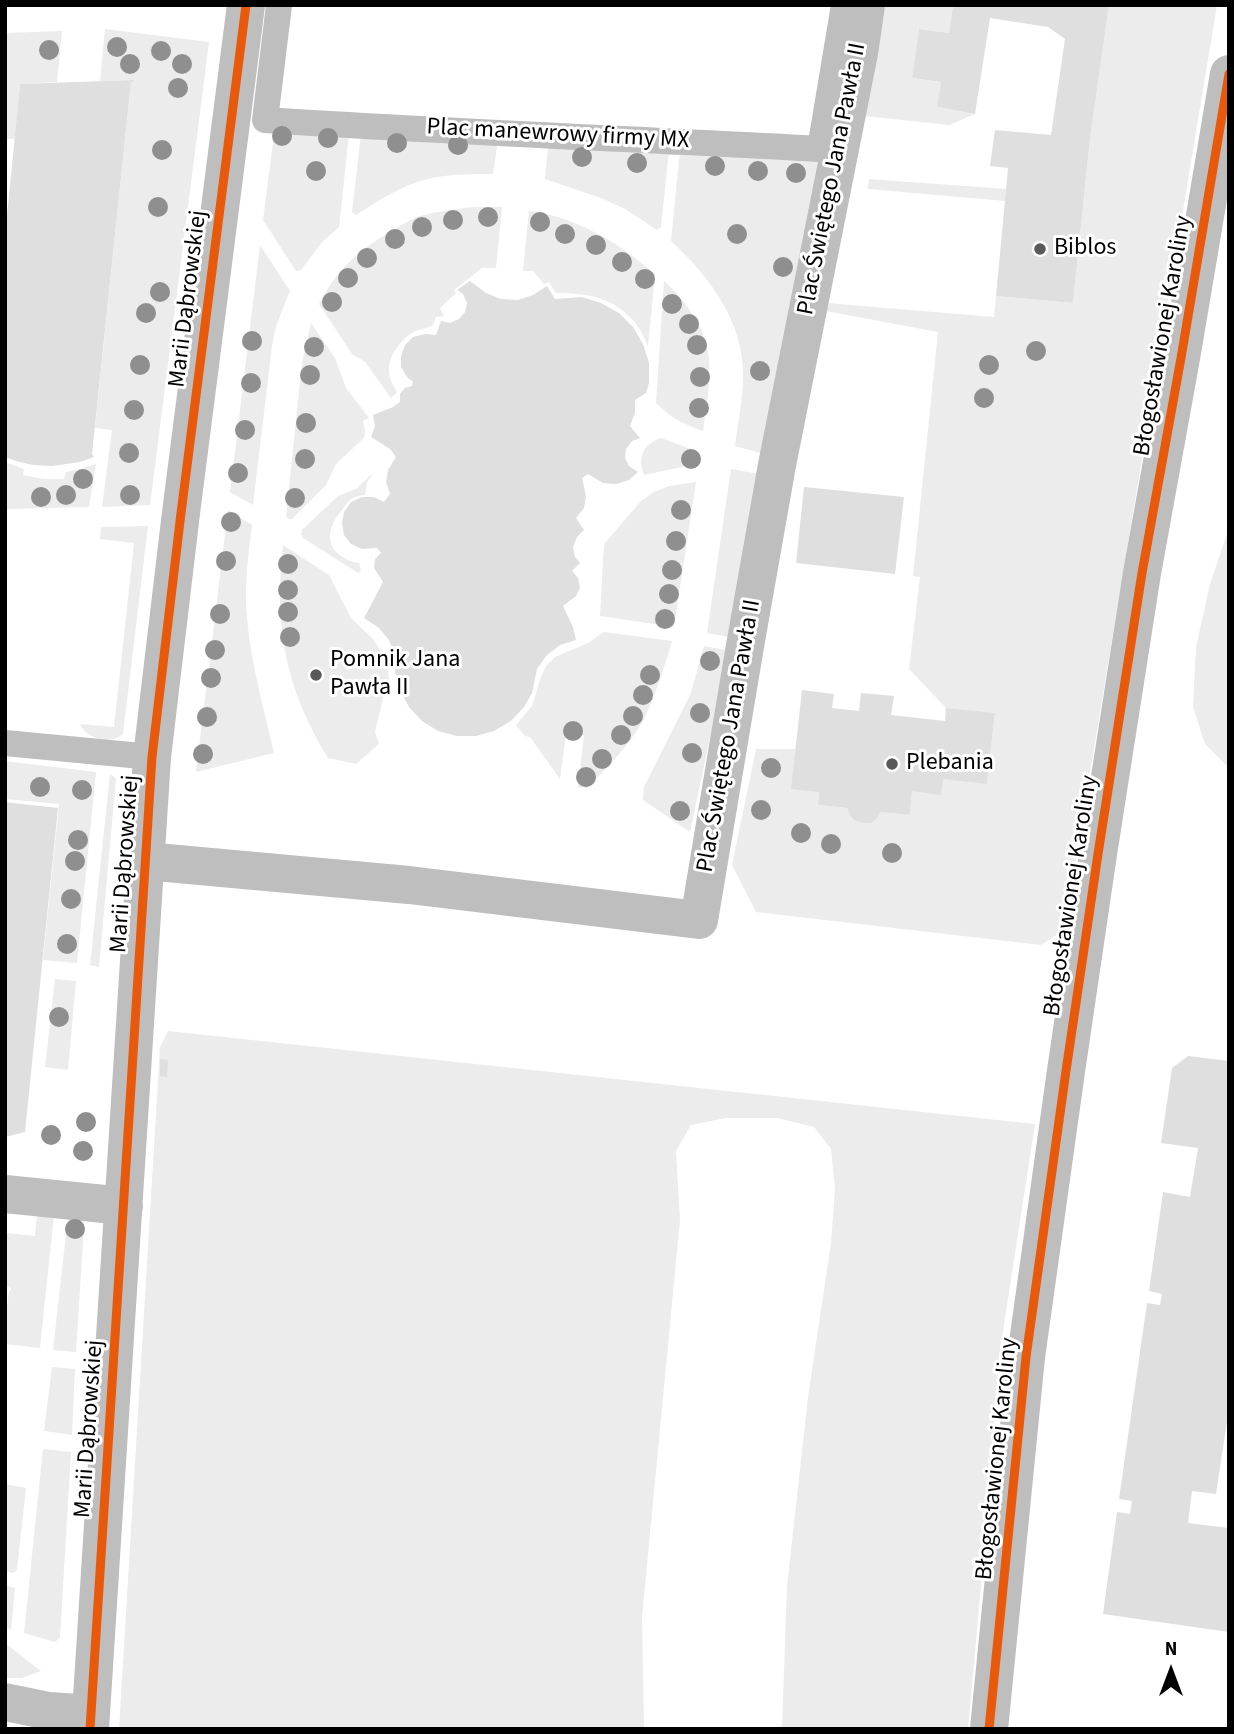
<!DOCTYPE html>
<meta charset="utf-8">
<style>
body{margin:0}
#map{position:relative;width:1234px;height:1734px;overflow:hidden;background:#fff;font-family:"Source Sans 3",sans-serif}
canvas{display:block}
.frame{position:absolute;inset:0;border:7px solid #000;pointer-events:none}
.north{position:absolute;left:1136px;top:1636px;width:70px;height:70px;-webkit-text-stroke:5px #fff;paint-order:stroke;rotate:0deg;font-size:19px;font-weight:700;line-height:28px;text-align:center;color:#000}
.north::after{content:'';display:block;margin:auto;width:24px;height:32px;background:#000;clip-path:polygon(50% 0,100% 100%,50% 72%,0 100%)}
</style>
<div id="map">
<canvas width="1234" height="1734"></canvas>
<div class="frame"></div>
<div class="north">N</div>
</div>
<script>
const ctx = document.querySelector('canvas').getContext('2d');
ctx.lineJoin = 'round';
function fill(path, color) { ctx.fillStyle = color; ctx.fill(path, 'evenodd'); }
function stroke(path, color, width, dash) { ctx.strokeStyle = color; ctx.lineWidth = width; ctx.lineCap = dash ? 'butt' : 'round'; ctx.setLineDash(dash || []); ctx.stroke(path); }
function write(font, color, halo, rows, align = 'center') {
  ctx.font = font + ' "Source Sans 3",sans-serif'; ctx.lineWidth = 6; ctx.setLineDash([]); ctx.textBaseline = 'middle'; ctx.strokeStyle = halo; ctx.fillStyle = color; for (const [text, x, y, turn = 0] of rows) {
    ctx.save(); ctx.translate(x, y); ctx.rotate((+turn || 0) * Math.PI / 180); ctx.textAlign = isNaN(turn) ? turn : align; if (halo) ctx.strokeText(text, 0, 0); ctx.fillText(text, 0, 0); ctx.restore();
  }
}
fill(new Path2D(`
 M852,5L764,454L735,446C738,423 743,399 743,376C744,322 709,276 671,241L681,141L820,149Z
 M881,5H953L949,33L919,29L912,78L941,82L937,107L975,114L950,125L864,116Z
 M1109,5H1217L1064,930L1041,945L756,912L732,865L756,749H795L819,792L818,805L847,808C853,826 871,829 880,812L910,815L912,791L943,779L987,783L995,714L946,708L909,669L920,577L913,576L938,332L826,311L827,303L994,317L996,296L1073,303L1090,139Z
 M105,29L209,42L150,505L102,507L112,430L95,428L131,82L134,80L100,81Z
 M62,31L57,82L20,84L15,139H5V33Z
 M276,120L350,125L339,227L322,242L301,270L296,271L263,220Z
 M362,125L499,133L493,174C475,174 456,174 437,177C407,182 381,199 356,215L352,212Z
 M549,136L670,141L661,227L657,230L625,209L601,198L545,179Z
 M869,179L1006,189L1005,201L868,189Z
 M474,207H502L496,268H482L454,290L456,293L440,308L444,316L436,317L433,325C426,329 419,329 412,333C406,336 403,340 399,345C386,360 386,376 397,392L391,398L365,362L352,354L319,304C338,268 357,252 391,231C400,226 410,219 420,216C438,211 456,209 474,207Z
 M529,211C537,211 543,213 551,215C590,226 624,247 655,274L648,346C644,338 640,328 634,321C612,297 587,293 556,293L549,282L544,284L533,271H523Z
 M260,245L290,291L276,326L272,346L253,505L230,492Z
 M664,281C686,301 707,329 709,360C711,383 706,408 703,431C682,423 672,419 656,403Z
 M311,323L335,358L346,388L369,418L363,421L365,431L364,438L336,464L326,485L292,519H288L286,516L302,363Z
 M661,438L696,451L699,455V461L696,464L644,475C637,458 643,444 661,438Z
 M5,462L24,469L23,475L44,479H64L66,472L80,469L96,464L89,507L5,509Z
 M731,469L760,474L729,637L707,633Z
 M374,472L367,482L365,495C349,496 348,503 339,514C321,537 331,558 359,563L361,571L358,573L303,538L301,534L302,530L338,496L356,489Z
 M696,482L674,627L600,616L604,544L641,501L654,492L669,486Z
 M228,510L252,525C248,556 244,587 247,618C251,664 264,709 274,753L196,772Z
 M148,526L123,734C111,745 86,739 80,724L114,727L134,543L100,539L101,527Z
 M1229,528V768L1205,744L1193,707L1196,647L1210,584Z
 M283,545L329,575L351,618L373,639L383,654L388,671L390,689L384,694L375,732L379,744L356,764L328,758C285,688 274,626 283,545Z
 M604,632L672,641C664,668 656,694 644,719C630,745 607,767 588,788L578,787L584,735L566,734L560,779L530,737L525,736L516,725L532,706L541,677L546,666L555,657L588,643Z
 M704,646L726,650L713,724L690,832L643,800L644,787L691,693Z
 M5,761L96,772L77,963L43,960L59,804L5,799Z
 M110,774L116,778L99,967L90,965Z
 M55,979L76,981L68,1070L45,1067Z
 M168,1031L1035,1124L999,1357L988,1510L968,1729H782L787,1586L808,1397L831,1243L835,1189L831,1149L814,1127L777,1118H726L691,1125L676,1151L680,1220L642,1617L644,1729H119L160,1047Z
 M37,1213L54,1215L40,1348L5,1344V1322L9,1291L11,1290V1288L5,1286V1233L35,1236Z
 M68,1216L84,1225L76,1352L53,1350Z
 M52,1367L75,1369L72,1435L44,1431Z
 M43,1449L71,1452L60,1638L55,1642L24,1633Z
 M5,1484L26,1488L17,1570L13,1573L5,1571Z
 M5,1585L15,1588L11,1630L5,1626Z
 M5,1643L41,1671L22,1678H5Z`), '#ececec');
fill(new Path2D(`
 M953,5H1109L1090,139L1073,303L996,296L1008,168L990,166L995,130L1051,135L1065,39L1048,27L990,18L975,114L937,107L941,82L912,78L919,29L949,33Z
 M134,80L133,82H131L92,454L94,457L80,462L52,466L33,465L16,461L5,457V236L20,84Z
 M470,281L486,293L501,299L518,300L533,295L547,286L555,299L582,297L601,303L619,313L633,327L643,344L649,363V383L646,393L635,400V413L630,426L640,438L632,441L626,449L625,458L629,466L638,472L629,480L616,484L603,483L588,474L582,478L586,496L584,508L576,518L584,530L577,537L573,547L575,557L580,563L572,571L578,578L580,588L576,596L563,606L573,627L576,640L560,645L547,655L537,669L532,693L524,707L511,721L494,731L476,736H457L438,731L422,721L409,707L400,690L395,672V655L389,640L379,628L364,618L383,582L374,568L375,559L381,553L377,548L362,549L351,544L344,535L342,523L344,512L351,502L362,497H374L384,502L390,494L386,482L388,470L396,457L390,449L371,437L375,426L373,415L393,407L400,402V394L405,388L412,386L413,382L407,377L401,367V356L405,345L413,337L425,334L436,335L441,321L450,323L459,319L465,312L467,303L463,294L457,290Z
 M804,487L904,497L895,574L796,563Z
 M802,690L834,694L832,708L859,711L861,693L894,696L891,715L945,721L946,708L995,713L987,784L943,779L941,795L912,791L910,815L880,812L877,818L871,823H862L854,820L850,815L847,808L818,805L819,792L791,789Z
 M5,802L58,808L25,1132L5,1137Z
 M1188,1056L1229,1061V1408L1216,1494L1192,1491L1188,1523L1229,1528V1632L1103,1614L1117,1512L1130,1514L1132,1501L1119,1499L1147,1303L1160,1305L1162,1294L1149,1291L1163,1192L1190,1197L1198,1148L1161,1143L1172,1068Z
 M160,1059L168,1060L167,1077L160,1076Z`), '#dfdfdf');
stroke(new Path2D(`
 M279,5L265,120C450,132 635,139 820,149L844,5
 M5,743L152,757`), '#bebebe', 26);
stroke(new Path2D(`
 M145,861L409,885L699,920L745,646L777,465L859,53L866,5
 M5,1194L124,1206
 M5,1702L49,1711L91,1714
 M90,1729L152,757L181,513L246,5
 M989,1729L1026,1357L1066,1071L1098,854L1142,573L1181,358L1229,74`), '#bebebe', 38);
stroke(new Path2D(`
 M90,1729L152,757L181,513L246,5
 M989,1729L1026,1357L1066,1071L1098,854L1142,573L1181,358L1229,74`), '#e8590c', 9);
ctx.fillStyle = '#8f8f8f';
for (const [x, y] of [
 [117,47],
 [49,50],
 [161,51],
 [130,64],
 [182,64],
 [178,88],
 [282,136],
 [328,138],
 [397,143],
 [458,145],
 [162,150],
 [582,157],
 [637,163],
 [715,166],
 [316,171],
 [758,171],
 [796,173],
 [158,207],
 [488,217],
 [453,220],
 [540,222],
 [422,227],
 [565,234],
 [737,234],
 [395,239],
 [596,245],
 [367,258],
 [622,262],
 [783,267],
 [348,278],
 [645,279],
 [160,292],
 [332,302],
 [672,304],
 [146,313],
 [689,324],
 [252,341],
 [697,345],
 [314,347],
 [1036,351],
 [140,365],
 [989,365],
 [760,371],
 [310,375],
 [700,377],
 [251,383],
 [984,398],
 [699,408],
 [134,410],
 [306,423],
 [245,430],
 [129,453],
 [305,459],
 [691,459],
 [238,473],
 [83,479],
 [66,495],
 [130,495],
 [41,497],
 [295,498],
 [681,510],
 [231,522],
 [676,541],
 [226,561],
 [288,564],
 [672,570],
 [288,590],
 [669,594],
 [288,612],
 [220,614],
 [665,619],
 [290,637],
 [215,650],
 [710,661],
 [650,675],
 [211,678],
 [643,695],
 [700,713],
 [633,716],
 [207,717],
 [573,731],
 [621,735],
 [692,753],
 [203,754],
 [602,759],
 [771,768],
 [586,777],
 [40,787],
 [82,790],
 [761,810],
 [680,811],
 [801,833],
 [78,840],
 [831,844],
 [892,853],
 [75,861],
 [71,899],
 [67,944],
 [59,1017],
 [86,1122],
 [51,1135],
 [83,1151],
 [75,1229]
]) { ctx.beginPath(); ctx.arc(x, y, 10, 0, 2 * Math.PI); ctx.fill(); }
for (const [x, y, r, color] of [
 [1040,249,7,"#595959"],
 [316,675,7,"#595959"],
 [892,764,7,"#595959"]
]) { const dot = new Path2D(); dot.arc(x, y, r, 0, 2 * Math.PI); ctx.fillStyle = color; ctx.fill(dot); stroke(dot, '#fff', 2.5); }
write('24px', '#000', '#fff', [
 ["Plac manewrowy firmy MX",558,135,3],
 ["Plac Świętego Jana Pawła II",833,179,-79],
 ["Marii Dąbrowskiej",189,299,-83],
 ["Błogosławionej Karoliny",1164,336,-80],
 ["Plac Świętego Jana Pawła II",730,736,-80],
 ["Marii Dąbrowskiej",126,864,-86],
 ["Błogosławionej Karoliny",1072,896,-81],
 ["Marii Dąbrowskiej",90,1429,-86],
 ["Błogosławionej Karoliny",998,1459,-84]
]);
write('24px', '#000', '#fff', [
 ["Biblos",1054,249],
 ["Pomnik Jana",330,661],
 ["Pawła II",330,689],
 ["Plebania",906,764]
], 'left');
</script>
